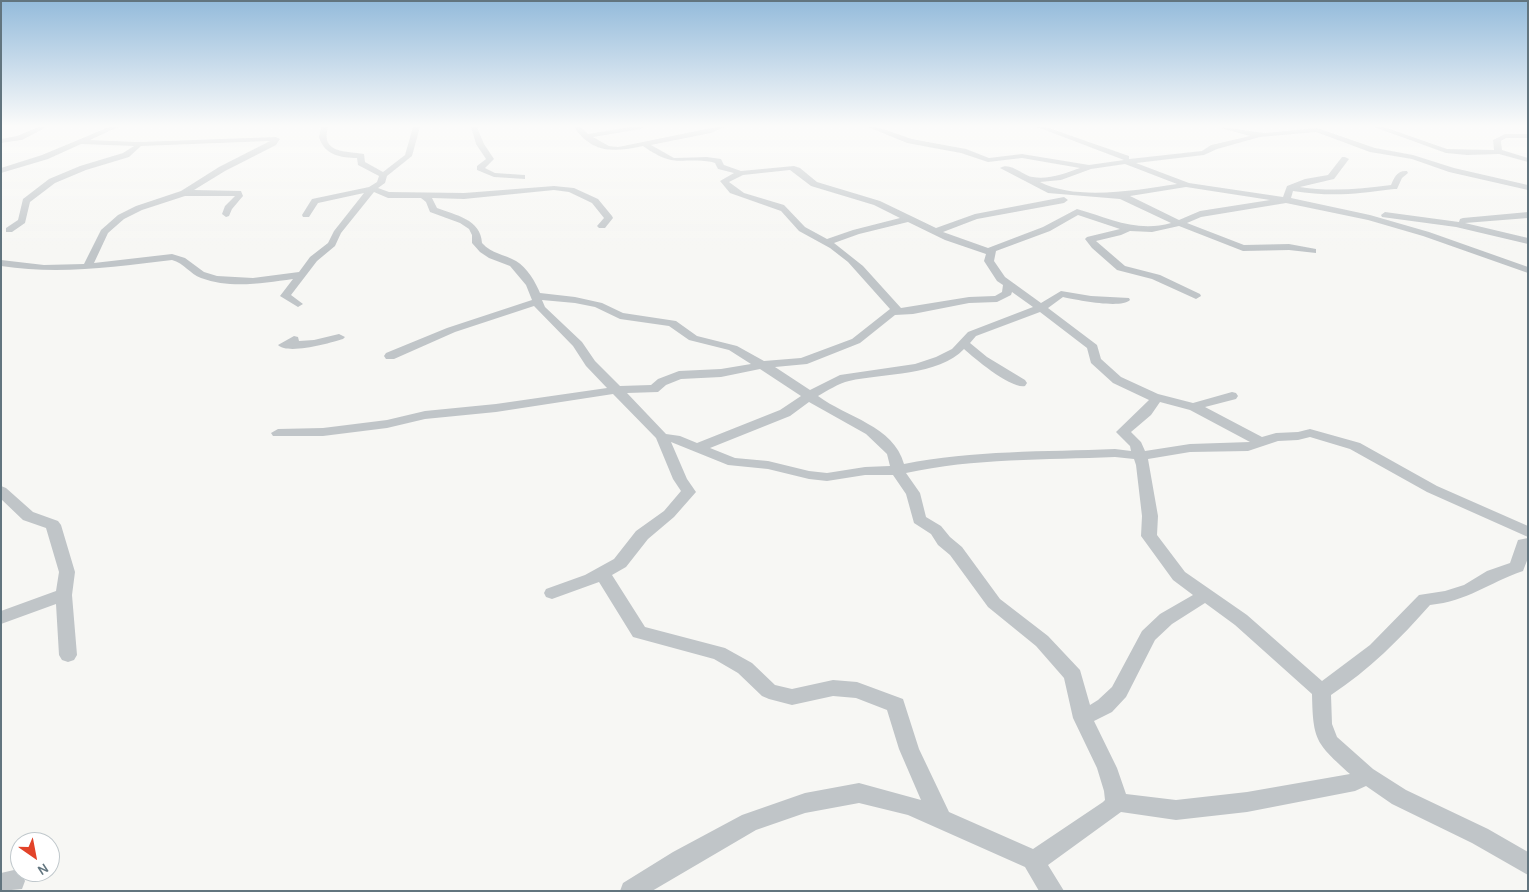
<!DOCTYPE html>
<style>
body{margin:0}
#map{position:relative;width:1529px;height:892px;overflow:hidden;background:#f7f7f4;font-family:Karla,sans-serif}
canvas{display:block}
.frame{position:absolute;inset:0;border:2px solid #62757f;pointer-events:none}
.north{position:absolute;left:10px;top:832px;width:50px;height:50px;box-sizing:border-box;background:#fff;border:1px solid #c0c8cc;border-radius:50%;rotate:147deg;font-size:14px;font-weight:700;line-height:20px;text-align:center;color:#62757f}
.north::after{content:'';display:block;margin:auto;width:18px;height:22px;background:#e24329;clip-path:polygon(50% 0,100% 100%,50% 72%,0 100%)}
</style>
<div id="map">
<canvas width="1529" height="892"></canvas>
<div class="frame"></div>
<div class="north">N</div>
</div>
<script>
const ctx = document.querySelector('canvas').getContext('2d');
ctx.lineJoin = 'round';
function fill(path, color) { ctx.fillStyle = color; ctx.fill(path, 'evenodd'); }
fill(new Path2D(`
 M38,127H47L22,140L1,143V139L17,136Z
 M109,127H118L90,140L138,142L276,137L280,139L276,145L225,171L194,190L241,191L243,196L232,209L229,216L226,217L222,214L225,206L235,196H185L142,210L124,219L108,233L94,263L172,254L185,258L204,272L217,276L253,278L299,272L310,257L328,243L334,231L364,193L318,203L309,217H303L302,215L312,199L369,187L377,182L379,176L358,165L357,158C341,158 324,155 319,137L321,127H328C320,154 347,151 364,154L365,162L383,172L405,155L413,127H420L412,156L387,176L385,183L378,188L389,192L464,193L554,186L574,188L598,199L612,216L613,218L605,228H599L597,226L604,218L592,203L569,192L554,190L464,199L432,198L437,208C455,215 481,219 482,243C492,254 504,254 516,261C527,267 536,283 540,293L575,297L602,303L623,313L676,321L697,336L737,346L764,361L801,358L852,339L890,309L848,262L830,248L799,231L781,211L730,193L720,181L734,173L718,169L715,163L712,162C678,157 676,169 643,146C615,152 592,154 574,127H581L588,134L630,127H644L641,129L593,137L609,146L618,147L716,127H724L711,133L651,145L674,158L707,157L721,159L724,165L741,171L794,166L800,168L817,182L880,201L936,228L975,214L1064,197L1068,200L1064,203L977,219L943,232L988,248L1043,227L1077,209C1109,218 1137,233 1171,223L1120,199L1048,193L1000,168C1010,161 1023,176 1033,177C1048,180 1066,173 1080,168L1022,158L988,162L961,153L907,143L868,127H877L912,139L966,149L989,158L1022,154L1089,165L1124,160L1037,127H1046L1129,156V159L1202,151L1211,145L1250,136L1221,128L1220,127L1265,133L1317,128L1375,148L1413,155L1454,168L1528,185V190L1449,172L1412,159L1370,152L1316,132L1260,137L1217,149L1204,155L1136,163L1189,183L1283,197L1287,186L1305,179L1328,175L1342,157H1345L1349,159L1334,179L1300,187C1331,192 1360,189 1391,185C1394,178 1397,170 1407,171L1408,173L1402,178L1397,189H1394C1356,194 1332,197 1293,191L1291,198L1370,215L1429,232L1528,267V273L1423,236L1368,220L1286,203L1201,217L1187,223L1244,245L1289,244L1316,249V253L1289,250L1243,251L1179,226L1152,232L1130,231L1121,235L1096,241L1125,266L1160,275L1200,294L1201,296L1196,299L1152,279L1117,270L1092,248L1085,239L1087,237L1120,229L1078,215L1050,231L996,251L994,261L1005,277L1041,303L1061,291L1091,296L1129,298L1130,300C1121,309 1077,300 1063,297L1048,308L1097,345L1101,359L1121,377L1158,394L1193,403L1232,392L1236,393L1238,396L1236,399L1205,407L1262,437L1276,433L1298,432L1310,429L1360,443L1437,486L1528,526V537L1427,492L1350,449L1310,437L1298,440L1278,441L1248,451L1190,452L1148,459L1158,516L1157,535L1185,572L1247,615L1322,681L1370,645L1419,595L1445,591L1464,585L1487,571L1510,563L1518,540L1528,538V558L1523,571C1488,583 1468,601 1430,605C1400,639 1369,670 1331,695L1332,724L1337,737L1373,769L1406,790L1488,829L1528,852V875L1472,843L1392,804L1366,786L1355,791L1247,812L1176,820L1121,812L1048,865L1064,891H1039L1025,867L908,815L859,803L805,813L756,830L652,891H620L623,883L673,852L742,815L805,793L859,783L921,800L899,749L887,710L856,698L833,696L792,705L769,699L762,696L738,673L714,659L633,637L599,582L552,599L546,597L544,593L546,589L585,575L614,559L636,531L664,511L681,491L673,479L656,438L613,394L496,412L425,419L387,428L323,436H273L271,433L278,429L323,428L387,420L425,411L496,404L607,388L586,366L573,346L534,306L455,332L394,359H386L384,356L386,353L447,328L532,300L526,285L510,266L489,258L480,252L472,243V235L469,229L460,223L430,212L426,202L421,198H388L374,192L341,233L335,246L317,261L291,295L303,304L298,307L280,296L293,279C263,283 231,289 201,278C190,274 184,263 172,260C114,267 59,275 1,266V260L44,265L84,264L101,230L118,215L136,206L181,191L219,167L270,141L141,146L129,157L86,170L55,183L30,202L25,223L12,232H6V228L18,220L23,199L49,179L80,166L123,153L134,146L81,144L48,159L1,173V168L42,155ZM1125,164L1177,184C1138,190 1076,201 1040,182L1061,180L1091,169ZM790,170L811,186L874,205L900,218L853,230L827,239L805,227L784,205L744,193L729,182L743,175ZM1186,187L1270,200L1200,211L1179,220L1130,196ZM908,222L945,240L986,254L984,261L997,281L1003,285L1002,292L995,296L969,297L901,308L863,266L834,243L859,234ZM1012,292L1033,307L968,332L952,349L936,357L915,364L840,375L810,390L775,367L807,364L860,343L895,315L913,314L969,303L997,302L1011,295ZM542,300L575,303L595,307L620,319L669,326L689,340L729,350L751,364L721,369L679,371L658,379L651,385L620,386L595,361L582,342L545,307ZM1040,312L1087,348L1091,363L1113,383L1149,400L1116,432L1130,446L1131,451L1115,449C1045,452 973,450 904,464C894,426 846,417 818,396C827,391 839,383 849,381C883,373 939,376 964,349C975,359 1011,389 1025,386L1027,383L1025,380L987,357L970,343L976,336ZM760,369L801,396L780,410L697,443L680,436L666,434L627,393L658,392L666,385L681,379L721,377ZM809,402L866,434L887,454L890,466L865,467L827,473L809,471L768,461L735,458L710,448L790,416ZM1160,402L1190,410L1250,442L1190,444L1145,451L1141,442L1131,432L1151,415ZM671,442L728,465L768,469L809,479L827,481L865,475H893L906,494L914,523L931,534L938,545L950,555L988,607L1036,646L1064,678L1073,718L1097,768L1104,791L1105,800L1103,802L1033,849L949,812L919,749L903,699L857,682L833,680L792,689L775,685L752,663L725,648L645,627L612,575L626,567L648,539L674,517L696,492L687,479ZM1115,457L1134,459L1136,465L1142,516L1141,536L1173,580L1193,595L1160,614L1142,631L1112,687L1098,700L1090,705L1080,670L1048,636L1000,599L962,547L950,537L941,526L926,517L920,493L906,473C974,458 1046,460 1115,457ZM1205,603L1235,625L1312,694C1313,741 1316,743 1350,774L1247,792L1176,800L1126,794L1117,768L1094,721L1112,712L1126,697L1155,640L1172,624Z
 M471,127H477L484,144L494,159L485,168L495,173L525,175V179L494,177L477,170V166L486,159L476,144Z
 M1374,127H1384L1447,149L1494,150L1493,140L1505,134H1528V138H1506L1501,141L1502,150L1528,158V162L1499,154L1467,155L1446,153Z
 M1385,212L1459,222L1460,219L1463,218L1528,212V218L1465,223L1528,238V244L1456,227L1382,217L1381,215Z
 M339,334L345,337L343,339C330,343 288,355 278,345L294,336L298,337L299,341L314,340Z
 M1,486L6,488L33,512L58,521L61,525L75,572L72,595L77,655L74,660L68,662L62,660L59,655L56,604L1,624V611L56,591L59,572L46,528L23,520L1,499Z
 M14,870L22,873L25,881L22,889L1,891V873Z`), '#c0c5c8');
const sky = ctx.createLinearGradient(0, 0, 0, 252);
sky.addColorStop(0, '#94bbdb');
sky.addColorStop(0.5, '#fbfbfa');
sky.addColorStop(1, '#fbfbfa00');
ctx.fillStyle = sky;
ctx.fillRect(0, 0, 1529, 252);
</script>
